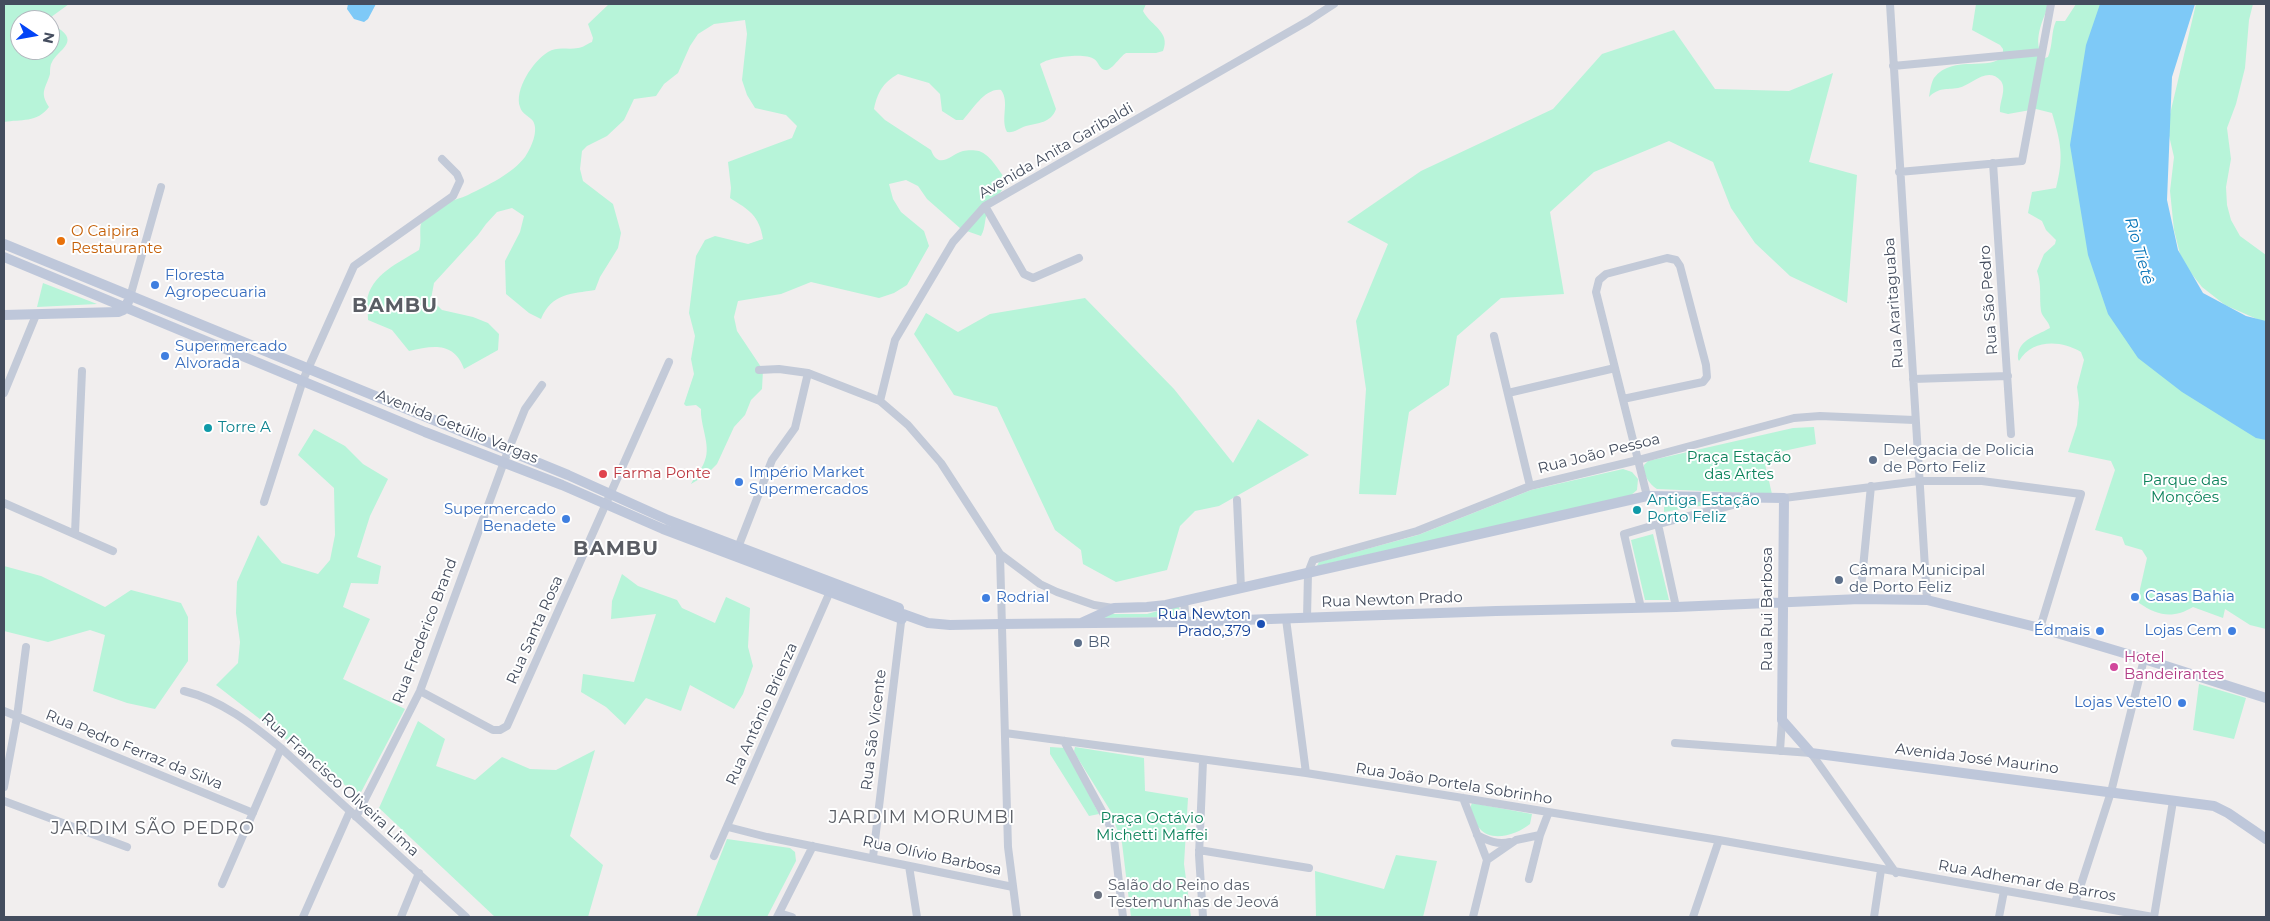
<!DOCTYPE html>
<meta charset="utf-8">
<style>
body{margin:0}
#map{position:relative;width:2270px;height:921px;overflow:hidden;background:#f1eeee;font-family:Montserrat,sans-serif}
canvas{display:block}
.frame{position:absolute;inset:0;border:5px solid #444d5e;pointer-events:none}
.north{position:absolute;left:10px;top:10px;width:50px;height:50px;box-sizing:border-box;background:#fff;border:1px solid #b4b8bf;border-radius:50%;rotate:102deg;font-size:14px;font-weight:700;line-height:20px;text-align:center;color:#444d5e}
.north::after{content:'';display:block;margin:auto;width:18px;height:22px;background:#0344f6;clip-path:polygon(50% 0,100% 100%,50% 72%,0 100%)}
</style>
<div id="map">
<canvas width="2270" height="921"></canvas>
<div class="frame"></div>
<div class="north">N</div>
</div>
<script>
const ctx = document.querySelector('canvas').getContext('2d');
ctx.lineJoin = 'round';
function fill(path, color) { ctx.fillStyle = color; ctx.fill(path, 'evenodd'); }
function stroke(path, color, width, dash) { ctx.strokeStyle = color; ctx.lineWidth = width; ctx.lineCap = dash ? 'butt' : 'round'; ctx.setLineDash(dash || []); ctx.stroke(path); }
function write(font, color, halo, rows, align = 'center') {
  ctx.font = font + ' Montserrat,sans-serif'; ctx.lineWidth = 4; ctx.setLineDash([]); ctx.textBaseline = 'middle'; ctx.strokeStyle = halo; ctx.fillStyle = color; for (const [text, x, y, turn = 0] of rows) {
    ctx.save(); ctx.translate(x, y); ctx.rotate((+turn || 0) * Math.PI / 180); ctx.textAlign = isNaN(turn) ? turn : align; if (halo) ctx.strokeText(text, 0, 0); ctx.fillText(text, 0, 0); ctx.restore();
  }
}
fill(new Path2D(`
 M4,4H69L47,20H20V50H50V30L58,28C80,42 58,50 52,62C50,65 50,70 50,74C46,88 39,92 49,107C37,123 21,119 4,122Z
 M609,4H1146L1143,11C1151,26 1171,32 1163,51L1156,53H1126C1120,56 1112,71 1105,70C1100,70 1098,61 1094,59C1085,52 1048,57 1040,64L1056,109C1051,123 1038,123 1026,126C1019,128 1015,133 1007,132C1000,119 1010,102 1001,90C985,88 973,109 963,120H956L942,111L940,94L929,83L898,74C883,83 878,91 874,109L885,120L931,150C939,171 951,154 963,151C967,150 975,150 979,151C991,155 999,171 1006,180C1004,192 994,198 989,208C984,217 986,228 981,236L961,229L927,199L918,186L906,180L889,184L893,199L901,212L924,231L929,246L907,285L894,293L879,298L811,282L781,294L738,301L734,317L737,331L763,370L762,389L751,400L745,415L734,427L717,464L706,475L691,484C695,476 703,468 705,460C711,445 700,425 701,409L696,405L686,406L684,404L694,374L691,359L695,336L689,313L696,256L705,240L715,236L748,244L763,239C759,215 749,210 730,198L731,188L728,162L792,138L797,126L786,115L755,108L747,95L742,80L747,34L745,20L714,24L698,34L690,46L678,73L664,84L656,96L634,99L624,120L607,136L587,146L582,151L580,169L583,181L613,204L621,233L618,248L600,277L595,290C571,294 552,293 541,319L529,313L506,294L505,261L520,232L524,216L512,208L497,212L486,224L478,235L434,283L431,299L442,310L473,317L488,323L499,334L498,350L464,369C454,341 432,346 409,351L392,330L368,320C368,314 367,307 367,301C370,275 400,262 419,250C422,241 419,230 421,224C427,204 453,202 468,195C488,185 512,174 525,157C531,148 539,131 533,121C529,116 522,114 520,107C514,90 533,61 548,52C557,46 567,50 578,48C582,48 587,44 592,42L593,38L588,24Z
 M1976,4H2049C2044,18 2030,44 2045,58L2048,57C2053,45 2051,32 2056,21H2065L2076,4H2125L2096,150L2266,427V629L2250,625L2225,609L2223,618L2193,607C2173,619 2158,616 2139,603L2140,589L2147,558L2142,550L2125,545L2122,537L2095,530L2115,470L2111,461L2068,452L2077,425L2079,403L2077,387L2084,360L2081,352C2061,340 2032,339 2019,361L2018,359C2017,340 2034,337 2050,328C2049,321 2042,317 2041,311C2039,297 2042,285 2037,271L2044,254L2055,244L2056,240L2046,230L2042,221L2028,213L2032,192L2056,188C2064,157 2061,143 2052,113L2036,109L2008,114L2000,112C1999,102 2007,90 2001,81C1987,65 1971,86 1958,88C1946,90 1939,87 1929,97C1930,91 1931,83 1934,78C1953,53 1991,73 2003,55V49L2000,45L1972,30Z
 M2196,4H2253L2249,20L2245,68L2236,104L2227,128L2231,159L2226,187L2227,205L2231,220L2240,236L2266,255V323L2225,305L2202,287L2187,268L2180,254L2174,230L2170,191L2174,157L2167,127Z
 M1674,30L1715,89L1789,91L1833,73L1809,162L1857,175L1847,303L1790,276L1755,243L1731,208L1713,162L1669,141L1594,172L1550,212L1564,294L1501,298L1457,336L1449,385L1409,412L1396,495L1359,494L1366,389L1356,321L1388,244L1347,222L1421,171L1553,109L1602,54Z
 M43,283L97,304L37,307Z
 M1085,298L1174,389L1233,463L1258,419L1309,455L1219,506L1195,511L1180,526L1167,570L1116,582L1083,564L1081,550L1055,530L997,407L954,395L914,334L926,313L958,332L990,314Z
 M1814,427L1816,444L1779,452L1781,460L1765,464L1772,494L1657,489C1649,484 1643,475 1644,465L1648,461L1793,428Z
 M314,429L345,446L363,464L388,479L370,516L357,557L381,566L378,584L351,583L343,607L370,619L343,679L405,709L359,796L216,685L238,663L240,642L236,613L237,582L258,535L282,563L318,574L330,560L335,535L334,488L298,455Z
 M1623,469L1632,472L1638,479L1637,490L1630,496L1317,566L1319,562L1418,535L1531,490Z
 M1664,498H1667L1723,502L1664,512Z
 M1653,534L1669,600H1645L1631,540Z
 M4,566L41,576L105,607L131,590L181,603L188,617V661L155,709L127,703L93,691L105,635L90,630L48,642L4,631Z
 M622,574L638,586L677,600L682,608L715,623L726,597L750,608L748,647L753,666L743,694L734,709L690,685L681,711L646,698L625,725L606,707L581,692L583,674L634,682L656,614L611,619L612,601Z
 M1179,605L1180,617L1098,618L1106,614H1147Z
 M2199,684L2246,698L2234,739L2193,730Z
 M418,721L445,739L436,766L475,780L502,757L530,769L556,770L595,750L570,836L603,865L588,917H495L379,808Z
 M1050,747L1065,748L1099,814L1089,816L1050,754Z
 M1075,747L1144,758L1145,791L1188,798L1184,864L1191,917H1131L1122,843L1110,810L1077,757L1074,751Z
 M1472,803L1532,814L1530,824C1518,834 1492,843 1480,829C1474,823 1472,815 1470,808Z
 M727,839L790,848L795,852L796,861L767,917H696Z
 M1396,855L1437,861L1423,917H1316L1315,871L1384,889Z`), '#b7f4d9');
fill(new Path2D(`
 M348,4H376L368,19L364,22L354,19L347,9Z
 M2100,4H2195L2172,77L2167,200L2178,250L2203,293L2246,316L2266,321V440L2256,438L2182,392L2138,358L2108,314L2088,255L2070,145L2086,45Z`), '#7ec9f7');
stroke(new Path2D(`
 M1890,4L1927,600
 M1893,66L2042,52
 M1993,163L2011,434
 M1899,172L2022,161L2051,4
 M985,206L1024,274L1033,278L1079,258
 M130,297L161,187
 M1494,336L1530,486
 M759,370L779,369L808,373L880,401L908,425L941,463L1000,554L1040,584L1057,592L1094,605L1113,608
 M1913,379L2008,376
 M4,393L36,315
 M1508,393L1615,368
 M1623,399L1703,382L1707,377L1706,365L1680,266L1676,260L1667,258L1606,274L1599,280L1596,292L1647,496
 M880,401L895,340L953,242L985,206L1308,21L1334,4
 M1784,498L1919,481H1982L2081,494L2040,628
 M1237,500L1241,588
 M264,502L303,380L354,266L453,196L460,181L457,174L442,159
 M4,503L113,551
 M1658,524L1752,500
 M75,533L82,371
 M737,550L772,460L795,428L808,373
 M1000,554L1008,847L1017,917
 M1860,599L1871,486
 M1184,601L1186,622
 M1641,608L1624,534L1658,524L1676,607
 M1307,618L1308,573L1313,560L1417,531L1530,486L1638,460L1794,418L1820,416L1914,420
 M1286,619L1306,773
 M184,691C221,700 252,724 281,748L466,917
 M420,691L493,730H500L507,726L669,362
 M4,711L253,813
 M1005,733L1306,773L1463,798L1719,840L2153,917
 M1064,741L1109,824L1114,839L1123,917
 M1675,743L1811,753L1896,873
 M1780,751L1782,720
 M1203,761L1199,855L1203,917
 M4,787L17,717L26,647
 M1463,798L1487,860L1473,917
 M4,801L127,847
 M356,817L420,691L508,451L525,409L542,385
 M728,827L767,837L1013,887
 M1477,835C1488,841 1498,845 1510,842
 M1199,850L1309,868
 M714,856L832,587
 M873,857L902,614
 M1487,860L1516,840L1540,835L1548,814
 M909,866L917,917
 M1529,879L1540,835
 M222,884L281,748
 M2075,903L2111,792L2144,659
 M779,913L792,917
 M303,917L350,811
 M401,917L419,873
 M777,917L813,846
 M1693,917L1719,840
 M1874,917L1881,870
 M1999,917L2004,891
 M2154,917L2173,801`), '#c3cad8', 8);
stroke(new Path2D(`
 M4,244L568,475L668,520L899,608
 M4,257L425,432L562,485L663,529L902,619
 M4,315L118,312L123,310L128,302
 M903,614L928,623L950,625L1001,624L1186,622L1496,611L1676,607L1860,599L1927,600L2040,628L2144,659L2266,698
 M1081,623L1114,608L1147,607L1166,605L1647,496L1784,498L1782,720L1811,753L2214,806L2228,813L2266,839`), '#bec7da', 10);
for (const [x, y, r, color] of [
 [61,241,5,"#e8710a"],
 [155,285,5,"#3f7fe0"],
 [165,356,5,"#3f7fe0"],
 [208,428,5,"#0f9aa8"],
 [1873,460,5,"#5c6f8a"],
 [603,474,5,"#e0444e"],
 [739,482,5,"#3f7fe0"],
 [1637,510,5,"#0f9aa8"],
 [566,519,5,"#3f7fe0"],
 [1839,580,5,"#5c6f8a"],
 [2135,597,5,"#3f7fe0"],
 [986,598,5,"#3f7fe0"],
 [1261,624,5,"#1a4fb4"],
 [2100,631,5,"#3f7fe0"],
 [2232,631,5,"#3f7fe0"],
 [1078,643,5,"#5c6f8a"],
 [2114,667,5,"#d1479c"],
 [2182,703,5,"#3f7fe0"],
 [1098,895,5,"#6b7280"]
]) { const dot = new Path2D(); dot.arc(x, y, r, 0, 2 * Math.PI); ctx.fillStyle = color; ctx.fill(dot); stroke(dot, '#fff', 2); }
write('15px', '#444d5e', '#fff', [
 ["Avenida Anita Garibaldi",1056,151,-30],
 ["Rua São Pedro",1989,300,-94],
 ["Rua Araritaguaba",1894,303,-94],
 ["Avenida Getúlio Vargas",457,427,22],
 ["Rua João Pessoa",1599,454,-14],
 ["Rua Newton Prado",1392,600,-2],
 ["Rua Rui Barbosa",1768,609,-90],
 ["Rua Santa Rosa",535,630,-66],
 ["Rua Frederico Brand",425,631,-69],
 ["Rua Antônio Brienza",762,714,-66],
 ["Rua São Vicente",874,730,-83],
 ["Rua Pedro Ferraz da Silva",134,750,22],
 ["Avenida José Maurino",1977,759,7],
 ["Rua João Portela Sobrinho",1454,784,9],
 ["Rua Francisco Oliveira Lima",340,785,42],
 ["Rua Olívio Barbosa",932,856,12],
 ["Rua Adhemar de Barros",2027,881,10]
]);
write('15px', '#c56008', '#fff', [
 ["O Caipira",71,232],
 ["Restaurante",71,249]
], 'left');
write('15px', '#366cbe', '#fff', [
 ["Floresta",165,276],
 ["Agropecuaria",165,293],
 ["Supermercado",175,347],
 ["Alvorada",175,364],
 ["Império Market",749,473],
 ["Supermercados",749,490],
 ["Supermercado",556,510,"right"],
 ["Benadete",556,527,"right"],
 ["Casas Bahia",2145,597],
 ["Rodrial",996,598],
 ["Édmais",2090,631,"right"],
 ["Lojas Cem",2222,631,"right"],
 ["Lojas Veste10",2172,703,"right"]
], 'left');
write('15px', '#0d838f', '#fff', [
 ["Torre A",218,428],
 ["Antiga Estação",1647,501],
 ["Porto Feliz",1647,518]
], 'left');
write('15px', '#4e5e75', '#fff', [
 ["Delegacia de Policia",1883,451],
 ["de Porto Feliz",1883,468],
 ["Câmara Municipal",1849,571],
 ["de Porto Feliz",1849,588],
 ["BR",1088,643]
], 'left');
write('15px', '#0c825b', '#fff', [
 ["Praça Estação",1739,458],
 ["das Artes",1739,475],
 ["Parque das",2185,481],
 ["Monções",2185,498],
 ["Praça Octávio",1152,819],
 ["Michetti Maffei",1152,836]
]);
write('15px', '#be3a42', '#fff', [
 ["Farma Ponte",613,474]
], 'left');
write('15px', '#164399', '#fff', [
 ["Rua Newton",1251,615],
 ["Prado,379",1251,632]
], 'right');
write('15px', '#b23c85', '#fff', [
 ["Hotel",2124,658],
 ["Bandeirantes",2124,675]
], 'left');
write('15px', '#5b616d', '#fff', [
 ["Salão do Reino das",1108,886],
 ["Testemunhas de Jeová",1108,903]
], 'left');
write('italic 16px', '#0071b5', '#fff', [
 ["Rio Tietê",2139,251,74]
]);
ctx.letterSpacing = '1px';
write('18px', '#5a5d64', '#fff', [
 ["JARDIM MORUMBI",922,818],
 ["JARDIM SÃO PEDRO",153,829]
]);
ctx.letterSpacing = '0px';
ctx.letterSpacing = '1px';
write('bold 20px', '#5a5d64', '#fff', [
 ["BAMBU",395,306],
 ["BAMBU",616,549]
]);
ctx.letterSpacing = '0px';
</script>
